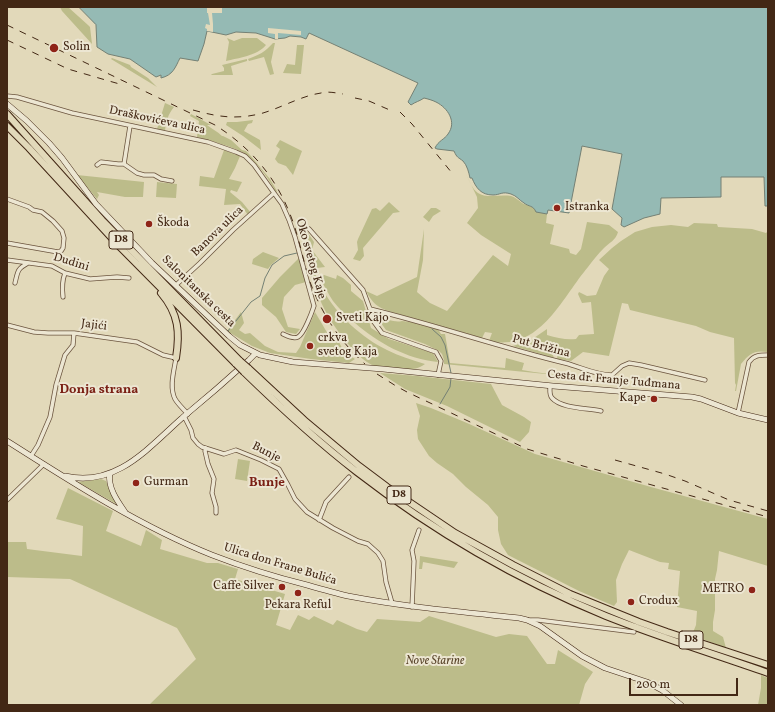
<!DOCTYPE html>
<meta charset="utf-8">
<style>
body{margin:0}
#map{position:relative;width:775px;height:712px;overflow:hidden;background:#e2d9ba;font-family:Vollkorn,serif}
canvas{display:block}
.frame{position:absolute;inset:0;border:8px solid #432815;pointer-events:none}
.scale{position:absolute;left:629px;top:678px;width:109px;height:18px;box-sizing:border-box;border:2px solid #432815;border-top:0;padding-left:5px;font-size:12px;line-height:14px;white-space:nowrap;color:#432815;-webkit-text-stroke:3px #ece6d2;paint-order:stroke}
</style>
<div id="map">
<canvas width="775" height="712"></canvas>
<div class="frame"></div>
<div class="scale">200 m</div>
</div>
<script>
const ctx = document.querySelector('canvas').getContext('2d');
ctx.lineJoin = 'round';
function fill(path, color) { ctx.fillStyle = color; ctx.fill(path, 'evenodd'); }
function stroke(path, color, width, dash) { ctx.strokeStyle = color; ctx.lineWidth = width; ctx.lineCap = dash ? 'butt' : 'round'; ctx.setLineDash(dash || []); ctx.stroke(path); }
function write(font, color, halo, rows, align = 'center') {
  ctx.font = font + ' Vollkorn,serif'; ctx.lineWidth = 4; ctx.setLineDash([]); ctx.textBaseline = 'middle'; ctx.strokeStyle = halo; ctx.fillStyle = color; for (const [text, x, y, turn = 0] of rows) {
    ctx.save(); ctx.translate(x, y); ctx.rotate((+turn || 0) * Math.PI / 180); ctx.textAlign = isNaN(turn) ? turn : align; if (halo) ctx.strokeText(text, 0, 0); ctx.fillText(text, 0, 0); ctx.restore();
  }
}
fill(new Path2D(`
 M60,7H68L88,25L90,27L92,44L62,11Z
 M227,38L234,41L242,38H257L266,45C257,56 238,58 226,61L229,42Z
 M273,43H275L271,62L274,74L270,75L264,57L249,61L248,59C259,55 265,52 273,43Z
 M297,45H304L301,74L283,73L287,64L295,65Z
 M112,58L130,65L131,67L148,78L157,87L111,59Z
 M247,59V61L231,66L233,75H211L212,74L224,71V68L222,65Z
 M165,103L174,107C168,114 166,122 165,131L157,129Z
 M191,114L211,125H207C212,129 217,131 222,136H223L231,140L242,150L246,151L250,155L270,179L277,191L276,192C269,179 257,162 244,153C234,147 208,140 197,137L199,121L190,116Z
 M253,120L252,123L248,124L244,131L260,140L261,150L243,136L226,125L227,122H237Z
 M280,140L302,151L293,175L286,166L278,163L275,159L280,149L276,146Z
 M224,150L240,156L235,168L229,179L242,182L237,192L231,190L230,192L242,202L251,213L248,215L240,204L224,205L226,189L199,186L200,176L214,178Z
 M466,174C469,180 472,189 478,193C487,199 500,194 511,196C517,198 520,202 524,204C526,205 529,205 530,206C537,208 539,213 547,214L546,223L554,225L550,244L569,249L570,253L576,255L581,249L587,222L609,225L618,232C616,240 609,243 604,248C598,254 593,260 588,267C561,299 540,352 489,341L492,333L485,332L482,338L391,312C377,307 373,304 366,291L377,296L417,277L424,229L423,260L417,292L430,303L447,311L493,255L508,266L511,254L481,235L467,223L478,208L477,197Z
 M77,175L144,182L143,197H125L97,192L99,195L97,199Z
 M157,182L177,184L176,198L156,197Z
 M389,202L400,212L393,213L363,248L364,256L360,261L353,259L358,250L357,242L358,239L372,209L376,208L380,211Z
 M431,208H436L441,211L433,216L429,222L423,217Z
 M296,220L306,230L314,242L312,250L325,267L317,268L315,266Z
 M694,223L717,224L718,227L752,229L766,233L768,231V352C754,350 750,353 741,364L736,391H735L736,385L735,383L734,338L710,332L696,326L630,310L628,304L622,303L609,356L583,352L571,361L557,359L558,353L557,348L553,347L552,353L554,358L513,346L531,340L547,329V335C557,338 566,340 576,339L579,335L594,334L591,302L582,303L578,294L579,292L587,296L596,295L604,276L609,269L599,260L612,248L621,241L635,232L652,227L671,225L688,227Z
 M263,252L279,258L271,265L268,269L252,264L253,259Z
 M299,258L306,282L295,285L284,297L282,309L288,327L300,329L296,334L286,332L276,317L262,305V298L280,277Z
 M315,274C318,279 320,285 323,290C337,315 362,338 387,350C399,356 412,360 425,364C416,371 405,370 395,369C388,368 379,368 374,366C354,357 329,321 321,302C317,293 314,284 311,276Z
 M324,275L336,279L337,275L343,278L351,285V291L363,301L371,328L389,339L433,353L438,362C407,359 378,343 355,323C347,316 339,309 333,301C328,294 325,286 320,279Z
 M241,312L244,323L239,330L245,334L250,333L265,346L278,352L296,353L300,347L315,312L332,341L338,340L344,352L355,359L349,363L311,359L270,353L252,346L227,331Z
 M380,317C387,319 395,323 402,321L418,323L438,329L441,334H445L450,363L505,368L506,358L524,363L522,370L534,372L566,376L444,364V360L442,354L439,351L425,344L386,330L378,319Z
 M380,373L417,376L491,384L502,405L524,417L531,422L529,432L520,442L447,406L405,389Z
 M416,403L431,408L467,423L535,454L651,487L768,519V566L719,551L717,570L715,579V610L713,622V631L723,637L726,648L692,635L696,625L697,611L677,607L680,571L668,569L669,563L660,562L629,550L622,564L616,580L617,602L614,606L579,591L508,555L501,544L498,530V517L488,505L466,487L453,474L437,463L429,456L418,439L417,430L420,416Z
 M238,459L250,461L247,481L235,479Z
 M101,479L106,481L110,491L118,505L78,482Z
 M68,488L113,511L106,531L141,546L146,530L162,540L160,549L207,563H218L238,569L235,579L285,594L276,625L290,630L298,615L309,620L314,616L333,625L337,620L357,629L367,632L377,619L420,622L429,616L496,637L509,634L527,636L547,664H555L558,650L593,672L585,684L579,705H149L196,659L177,628L70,579L7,577V542H26L27,549L82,556L83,526L56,519Z
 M420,556L458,562L454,568L423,562L422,569H419Z
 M761,675L768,678V705H758L761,688Z`), '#bcbc8a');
const water = new Path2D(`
 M79,7H768V206H765L764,177H721V197L661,198L660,214L644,218L624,227L621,225L622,218L612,209L622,154L582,146L569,213L548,210L547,214L536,212C533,205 529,207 524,203C519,200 517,196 511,194C502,191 500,195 493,195C481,195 476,188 472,178H470C469,173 467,165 463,161C458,157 457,158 454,151L437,149L435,148C438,141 445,139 448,134C457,122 448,108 436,102C432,100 428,99 424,98C420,101 415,102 411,105L408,102L418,83L309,33L306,39L301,37L290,36L285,38L275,39L256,33L236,32L226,35L207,31L204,44L198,61L180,58C175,68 173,75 161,78V75L156,77L130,59L108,54L97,47L96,25Z`);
fill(water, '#95bab4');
stroke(water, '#748074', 1);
fill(new Path2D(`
 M207,7H222V13H212L213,24V32L207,31V29L205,28L206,24L210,25L208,13H207Z
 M268,28L301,31V35L278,33V39H275V34L268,33Z`), '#e2d9ba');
stroke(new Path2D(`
 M432,329L441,337L445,345L451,373
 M228,331L251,302L260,296L265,278L272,265L284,256L297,253
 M440,404L450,387L451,378`), '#748074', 1);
const street = new Path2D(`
 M7,96L17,97L72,113L208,142L236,152L245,156L254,165L274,193L282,204L289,220L295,237L314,306C312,312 304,334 298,337C294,339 287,336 283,334
 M130,126L124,164L137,173L144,175H154L161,179L172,181
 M97,165L101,162L118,164H124
 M7,199L29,207L33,210L42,212L53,221L62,231L64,238L63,248L61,251L58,252L7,243
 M309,229L363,290L370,309L374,322L382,333L436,352L441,361L438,375
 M7,260L52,266L65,273L90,279L117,277L129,278
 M15,283C18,271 17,269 28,263
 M176,285L200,263L233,230L274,193
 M63,297C62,289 62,281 65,273
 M370,309C436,325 499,347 565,363C581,367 595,375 612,375L622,366L629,363L641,365L705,380
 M7,325L34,332L48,333H74L137,342L163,355L176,358C174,371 169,387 175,399C178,404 183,409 188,414
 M550,386C550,390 549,395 552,398C562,409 588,408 601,411
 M738,413L749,362C754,355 760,355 768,355
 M184,416L191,430L193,438L198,444L202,447L224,454L236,450L261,460L279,469L288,485L295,499L307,512L333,528L358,541L368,544L378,553L383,561L386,582L392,603
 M206,448L205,451L208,464L214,479L212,493L216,507V513
 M31,456L38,445L50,417L56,385L65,355L73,345L74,333
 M7,500L44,464
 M319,520L326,502L349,477
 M412,607L414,561L412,550L419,530
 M528,620H538L634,632`);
const secondary = new Path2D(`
 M7,104L27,121L49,143L62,158L96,204L116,225L152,263L229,336L240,345L260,355L293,362L383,369L553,386L692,397L701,399L738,413L768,420
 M7,441C73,483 140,526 212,555C243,567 275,577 307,585C321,589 335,593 348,596C405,607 462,612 519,618L527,620L540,626L582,656L605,668L647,682L662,690L681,705
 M110,473C107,487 118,502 125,512
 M65,476C116,488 148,448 182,418C205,399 227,380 249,360L255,354`);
const highway = new Path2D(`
 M7,114L102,220L240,361
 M7,126L29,148L121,248L236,364
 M161,293C179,314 180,333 176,358
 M248,368L304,420L359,466L387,487L455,533L513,565L570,594L639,622L667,632L768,665
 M244,372C280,407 317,441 357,472C432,530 518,580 606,616C659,637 714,654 768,673`);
stroke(street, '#6b543e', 5);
stroke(secondary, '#432815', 6);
stroke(highway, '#432815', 8);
stroke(street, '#ece6d2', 3.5);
stroke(secondary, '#ece6d2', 5);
stroke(highway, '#e2d9ba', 6);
stroke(new Path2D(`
 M7,25L215,125C250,147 275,176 290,214C298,234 302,255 308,276C319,310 339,341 365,364
 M7,40L68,69L109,81L123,85
 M355,98L369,101L392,111
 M193,110C218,117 237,120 263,113C283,107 301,96 321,93C328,91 336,93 343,94
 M400,112L412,124L452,173
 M377,374L396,386L407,392L527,449L583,466L768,517
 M615,460L665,474L685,481L729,500L768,511`), '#432815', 1, [7, 7]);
const highwayBridge = new Path2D(`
 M240,361L248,368
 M236,364L244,372`);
stroke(highwayBridge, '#432815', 8, []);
stroke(highwayBridge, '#e2d9ba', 6);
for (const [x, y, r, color] of [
 [54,48,5,"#8f2418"],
 [557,208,4,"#8f2418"],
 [149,224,4,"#8f2418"],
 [327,319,5,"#8f2418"],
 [310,346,4,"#8f2418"],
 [654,399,4,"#8f2418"],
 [136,483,4,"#8f2418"],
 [282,587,4,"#8f2418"],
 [752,590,4,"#8f2418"],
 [298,593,4,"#8f2418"],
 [631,602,4,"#8f2418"]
]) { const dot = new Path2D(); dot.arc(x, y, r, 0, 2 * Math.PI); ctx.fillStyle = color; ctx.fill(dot); stroke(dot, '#ece6d2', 1.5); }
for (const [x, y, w] of [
 [121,240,24],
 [399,495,24],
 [691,640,24]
]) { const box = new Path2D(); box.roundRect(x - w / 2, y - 9, w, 18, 3); ctx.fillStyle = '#ece6d2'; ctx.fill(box); stroke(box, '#432815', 1); }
write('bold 11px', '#432815', null, [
 ["D8",121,240],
 ["D8",399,495],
 ["D8",691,640]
]);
write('12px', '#432815', '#ece6d2', [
 ["Solin",63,48],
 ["Istranka",565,208],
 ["Škoda",157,224],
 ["Sveti Kajo",336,319],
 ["crkva",318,339],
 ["svetog Kaja",318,353],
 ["Kape",646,399,"right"],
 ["Gurman",144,483],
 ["Caffe Silver",274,587,"right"],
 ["METRO",744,590,"right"],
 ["Crodux",639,602],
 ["Pekara Reful",298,606,"center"]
], 'left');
write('12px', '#432815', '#ece6d2', [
 ["Draškovićeva ulica",157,121,12],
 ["Banova ulica",218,232,-44],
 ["Oko svetog Kaje",310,259,74],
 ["Dudini",71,263,17],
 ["Salonitanska cesta",198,292,44],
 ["Jajići",94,326,7],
 ["Put Brižina",541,347,15],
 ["Cesta dr. Franje Tuđmana",614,381,5],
 ["Bunje",266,453,27],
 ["Ulica don Frane Bulića",280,565,17]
]);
write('italic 12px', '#5b462c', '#ece6d2', [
 ["Nove Starine",435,662]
]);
write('bold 13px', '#7a1f14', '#ece6d2', [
 ["Donja strana",99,391],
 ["Bunje",267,484]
]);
</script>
